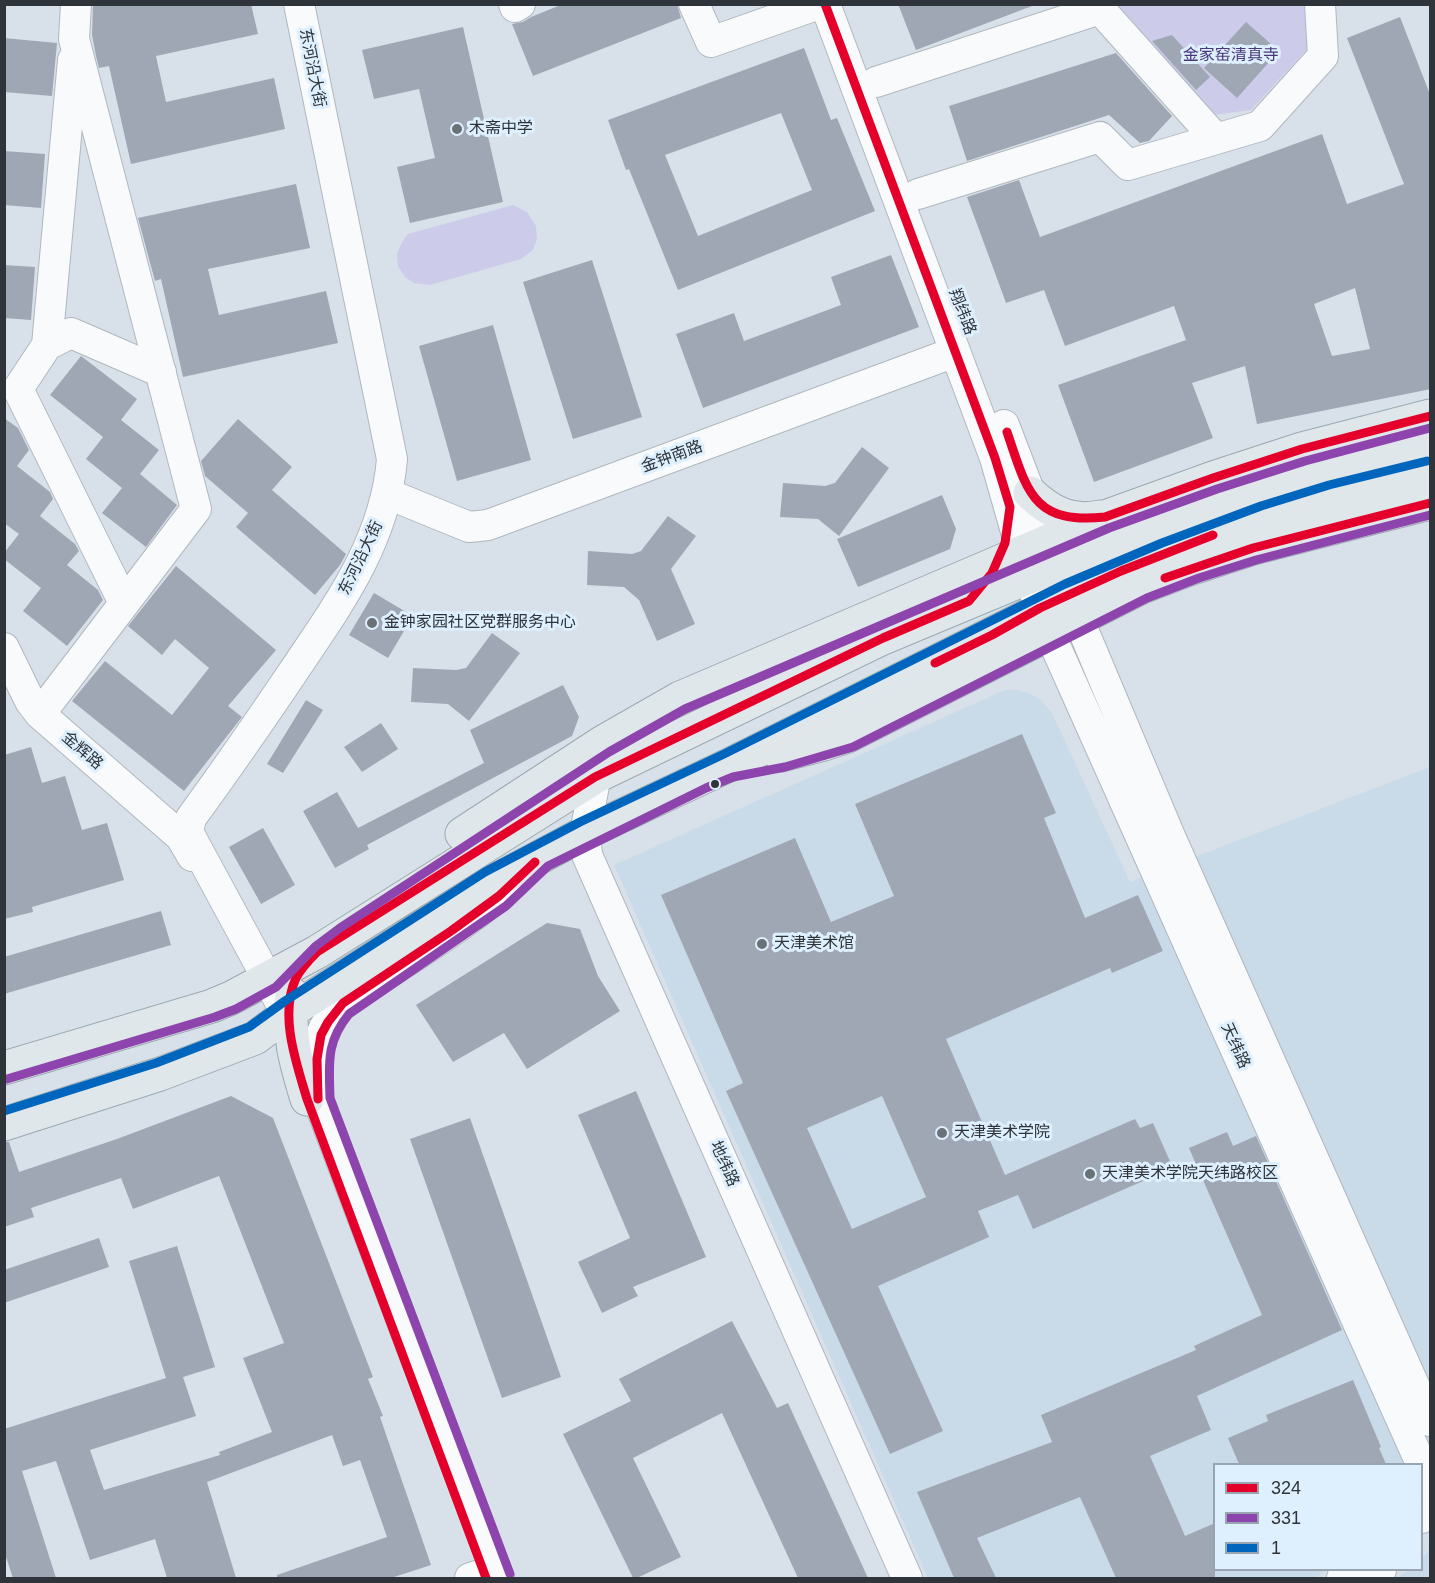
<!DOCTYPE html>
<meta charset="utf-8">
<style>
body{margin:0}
#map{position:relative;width:1435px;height:1583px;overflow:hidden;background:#d8e1e9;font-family:Helvetica,sans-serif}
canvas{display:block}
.frame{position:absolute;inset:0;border:6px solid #2e343a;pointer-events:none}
.legend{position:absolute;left:1213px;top:1463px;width:210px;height:108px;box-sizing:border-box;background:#deeffe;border:2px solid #98a4b0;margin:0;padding:8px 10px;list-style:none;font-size:18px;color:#2e343a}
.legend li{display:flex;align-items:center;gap:12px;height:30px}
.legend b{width:30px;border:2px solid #98a4b0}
</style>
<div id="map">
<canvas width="1435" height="1583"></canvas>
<div class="frame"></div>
<ul class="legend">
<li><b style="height:8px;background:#e4002b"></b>324</li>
<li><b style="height:8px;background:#8e44ad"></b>331</li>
<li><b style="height:8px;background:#0065bd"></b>1</li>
</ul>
</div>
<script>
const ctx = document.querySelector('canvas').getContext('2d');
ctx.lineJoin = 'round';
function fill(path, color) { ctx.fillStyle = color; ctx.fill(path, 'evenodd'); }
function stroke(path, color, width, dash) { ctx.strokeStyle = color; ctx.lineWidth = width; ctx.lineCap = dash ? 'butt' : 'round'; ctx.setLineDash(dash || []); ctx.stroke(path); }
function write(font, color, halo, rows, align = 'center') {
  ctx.font = font + ' Helvetica,"Noto Sans SC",sans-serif'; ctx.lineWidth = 6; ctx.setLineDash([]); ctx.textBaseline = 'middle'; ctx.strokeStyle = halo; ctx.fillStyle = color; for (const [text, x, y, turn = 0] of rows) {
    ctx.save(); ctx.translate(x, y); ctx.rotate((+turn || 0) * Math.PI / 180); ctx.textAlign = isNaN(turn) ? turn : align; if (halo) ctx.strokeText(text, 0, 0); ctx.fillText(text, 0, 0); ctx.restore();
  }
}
fill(new Path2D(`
 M1005,690H1017L1030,694L1041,700L1052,713L1130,882L1430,767V1492L1422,1499V1464H1214V1570H1327L1315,1578H928L614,865Z
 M1430,1550V1578H1397L1408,1570H1422V1558Z`), '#c9dae8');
fill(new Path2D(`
 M1112,5H1309L1311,45L1251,110L1213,115Z
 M513,205L527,212L536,226L537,239L533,250L521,259L430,285L414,283L405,277L398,266L397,254L402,242L408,234Z`), '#ccccea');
fill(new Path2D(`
 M93,4H251L258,34L156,56L166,102L274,78L285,129L131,164L109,66L99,68L96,56L92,35Z
 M563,4H677L681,18L533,76L512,24L523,22L531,17Z
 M898,4H1032V6L916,50Z
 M1400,17L1431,97V389L1257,424L1245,366L1192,383L1213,438L1094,482L1058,385L1186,340L1174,306L1065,346L1044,290L1006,303L967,197L1019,180L1040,237L1322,134L1347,204L1404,184L1347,38ZM1355,288L1370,349L1332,356L1314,304Z
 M1246,22L1279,51L1237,98L1204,68Z
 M463,27L503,202L410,223L397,167L435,158L419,89L374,99L362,50Z
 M1172,35L1210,77L1196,90L1152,41Z
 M4,38L57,43L52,96L4,92Z
 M804,48L831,120L837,118L875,211L678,290L629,169L626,170L608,120ZM781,113L812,190L698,236L665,155Z
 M1116,53L1172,116L1149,141L1140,143L1109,115L967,161L949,106Z
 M4,151L45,154L41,208L4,205Z
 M296,184L310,248L208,269L219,315L326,291L338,343L183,377L161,279L155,281L138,218Z
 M891,255L919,327L703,408L676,334L734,313L744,341L841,305L831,277Z
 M592,260L642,417L573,439L523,282Z
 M4,265L35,267L31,320L4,318Z
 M493,325L531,460L457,481L419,346Z
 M81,356L137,399L121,420L159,450L140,474L177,505L146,547L102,513L122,488L86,459L103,437L50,395Z
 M4,418L18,428L29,450L17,466L50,492L53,499L40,516L75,544L79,551L67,565L98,590L103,600L67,646L23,611L41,588L4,559V553L19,534L4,523Z
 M238,419L292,467L272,490L346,554L340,565L315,595L236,527L248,513L205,476L201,461Z
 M862,447L889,468L839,536L818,519L780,517L783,483L825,486L835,483Z
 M942,495L956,529L950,549L858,587L837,539Z
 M668,516L696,536L671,569L695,624L657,641L639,600L624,587L587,585L588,551L632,554L641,551Z
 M176,566L276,650L228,706L242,717L184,791L72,701L105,661L172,715L209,668L175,639L162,655L128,626Z
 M374,593L413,616L388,658L349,635Z
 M492,633L520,653L469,721L448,704L411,702L413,668L456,670L466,668Z
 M563,685L579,717L572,736L367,845L369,849L335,868L303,811L337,792L358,828L484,763L470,730Z
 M306,700L323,710L283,773L267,764Z
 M381,723L398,749L362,772L344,747Z
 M1022,734L1056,813L1044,818L1085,918L1138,895L1163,951L1112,973L1110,968L946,1039L1005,1175L1135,1119L1140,1128L1153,1123L1173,1168L1033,1229L1018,1195L978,1211L989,1237L878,1286L943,1431L890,1454L726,1091L743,1083L661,895L795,838L831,922L894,896L855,804ZM882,1096L926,1197L852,1229L807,1128Z
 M31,747L42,783L65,776L82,830L107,823L124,880L32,907L33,912L4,919V755Z
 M263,828L295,885L261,904L229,847Z
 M161,911L171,945L4,994V957Z
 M547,923L580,929L598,976L620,1011L527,1069L504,1033L453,1062L416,1005Z
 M636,1091L706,1257L633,1287L638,1296L602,1313L578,1262L630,1238L578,1115Z
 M231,1096L273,1118L373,1377L368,1379L383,1416L380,1417L431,1565L391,1578H277V1575L387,1537L360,1460L343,1466L332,1435L207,1482L236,1578H167L155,1539L90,1560L56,1461L22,1471L56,1578H13L4,1551V1429L166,1378L129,1261L177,1246L215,1367L183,1377L196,1416L90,1450L104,1490L220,1455L219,1452L272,1432L243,1358L284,1343L219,1176L133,1209L121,1178L31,1208L34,1217L4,1227V1142H9L19,1172L117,1139Z
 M470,1118L561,1377L502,1398L410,1139Z
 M1227,1132L1233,1146L1256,1136L1342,1330L1197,1396L1211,1430L1150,1456L1185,1536L1215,1523V1578H1116L1080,1497L977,1538L996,1578H954L917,1492L1052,1442L1041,1415L1196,1350L1194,1346L1262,1315L1189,1148Z
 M99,1238L109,1267L4,1303V1270Z
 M732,1321L777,1408L788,1403L868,1578H798L722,1413L633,1458L681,1557L637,1578H633L563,1434L631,1401L619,1379Z
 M1353,1380L1381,1447L1379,1448L1386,1464H1239L1228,1438L1268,1421L1266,1415Z`), '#a0a7b4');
const minor = new Path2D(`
 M514,4L515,7L520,4
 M694,4L711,42L819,4
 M825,4L995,458L1029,577L1049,632L1430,1484
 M1100,4V9L1216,139
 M73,60L47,345L18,389L124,603
 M876,82L1100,9
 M918,194L1100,137L1128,165L1260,126L1323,56L1320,4
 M47,345L71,333L161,372
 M1004,425L1078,618L1169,834L1430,1421
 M388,494L469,527L488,525L955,352
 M4,648L30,701L40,714L181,837L192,856
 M40,714L196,509L74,39L76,4
 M599,759L585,833L587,855L907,1578
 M279,1000L188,832L191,818C226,770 260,721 293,672C338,605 385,542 392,459L299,4
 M307,1070L499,1578
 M318,1094C318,1076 315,1053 321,1035C325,1023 335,1012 343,1003C400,963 464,929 515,881
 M1422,1518L1430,1511
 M470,1578L496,1570
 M1342,1578L1354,1570
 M1368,1578L1381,1570`);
const major = new Path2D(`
 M1030,493C1051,513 1072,523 1100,517
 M781,755L824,744L848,736L1142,587L1195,567L1253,548L1430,503
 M462,834L603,742L680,698L1105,517L1213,478L1302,449L1430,416
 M292,994C288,1035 295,1060 307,1099
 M4,1068L212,1006L231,998L317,952L595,777L883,638L1058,565L1206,507L1315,472L1430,444
 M4,1124L160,1074L255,1038L291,1011L491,883L585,833L729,765L1070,595C1155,556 1242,523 1332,497C1365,488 1398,481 1430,473`);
stroke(minor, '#b0b8be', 32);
stroke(major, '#9aa9b0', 35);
stroke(minor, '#f9fafc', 30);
stroke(major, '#e0e7eb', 33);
stroke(new Path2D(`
 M1007,432C1027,490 1032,525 1105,517L1213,478L1302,449L1430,416
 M1165,578L1253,548L1430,503
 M935,663L992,635L1040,608L1121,571L1213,535
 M318,1099L317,1059L321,1035L328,1022L343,1003L451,931L499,896L535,862
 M486,1578L307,1099C296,1062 279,1015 296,978C301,968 309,960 317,952L595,777L883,638L969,601L992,573L1005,543L1010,507L995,458L825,4`), '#e4002b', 9);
stroke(new Path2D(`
 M7,1079L215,1017L236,1009L276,987L316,946L340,928L609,752L685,709L1109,528L1217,489L1305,461L1430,428
 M510,1574L330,1098C329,1063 326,1042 349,1014L506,906L548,866L706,788L733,777L785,767L853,747L1147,598L1199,578L1256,560L1430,515`), '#8e44ad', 9);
stroke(new Path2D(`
 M4,1111L156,1063L249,1027L285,1001L485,872L580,822L724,754L1065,584L1162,543L1261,506L1329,485L1427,461`), '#0065bd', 9);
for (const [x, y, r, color] of [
 [457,129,6,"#6a7177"],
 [372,623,6,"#6a7177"],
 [715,784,5,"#2e343a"],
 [762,944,6,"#6a7177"],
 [942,1133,6,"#6a7177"],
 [1090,1174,6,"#6a7177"]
]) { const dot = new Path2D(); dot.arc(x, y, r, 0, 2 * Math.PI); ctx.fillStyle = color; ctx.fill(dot); stroke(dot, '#deeffe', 2); }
write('16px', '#48377a', '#deeffe', [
 ["金家窑清真寺",1231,56]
]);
write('16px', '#2e343a', '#deeffe', [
 ["东河沿大街",312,68,79],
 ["翔纬路",962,312,69],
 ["金钟南路",672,457,-20],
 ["东河沿大街",361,558,-64],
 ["金辉路",82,751,41],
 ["天纬路",1235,1046,66],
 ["地纬路",724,1164,66]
]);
write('16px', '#2e343a', '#deeffe', [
 ["木斋中学",469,129],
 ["金钟家园社区党群服务中心",384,623],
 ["天津美术馆",774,944],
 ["天津美术学院",954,1133],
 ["天津美术学院天纬路校区",1102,1174]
], 'left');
</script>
